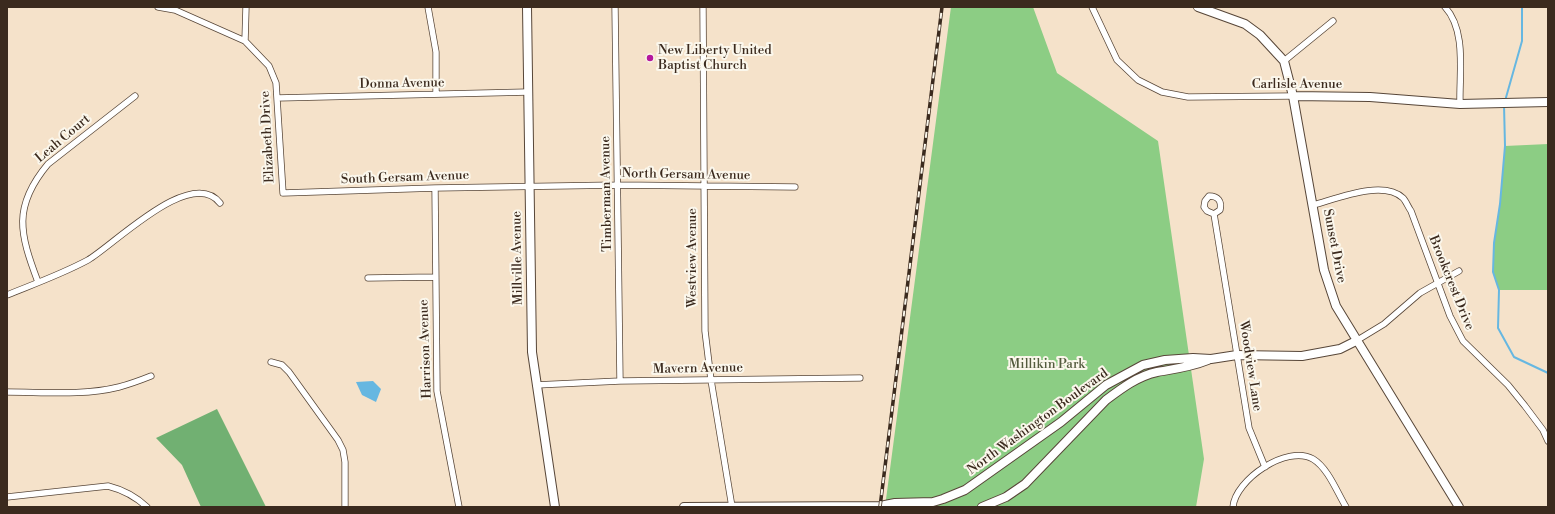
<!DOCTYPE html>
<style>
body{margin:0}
#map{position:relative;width:1555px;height:514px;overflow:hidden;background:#f5e2ca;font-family:"Libre Bodoni",serif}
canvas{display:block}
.frame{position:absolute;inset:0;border:8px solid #3b2a1e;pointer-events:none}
</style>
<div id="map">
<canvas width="1555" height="514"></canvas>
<div class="frame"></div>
</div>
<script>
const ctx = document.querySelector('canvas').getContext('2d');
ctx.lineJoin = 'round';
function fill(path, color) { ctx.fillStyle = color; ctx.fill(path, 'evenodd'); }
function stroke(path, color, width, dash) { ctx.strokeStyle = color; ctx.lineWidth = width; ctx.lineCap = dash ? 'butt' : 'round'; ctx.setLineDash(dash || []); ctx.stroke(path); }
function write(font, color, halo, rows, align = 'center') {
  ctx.font = font + ' "Libre Bodoni",serif'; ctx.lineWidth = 4; ctx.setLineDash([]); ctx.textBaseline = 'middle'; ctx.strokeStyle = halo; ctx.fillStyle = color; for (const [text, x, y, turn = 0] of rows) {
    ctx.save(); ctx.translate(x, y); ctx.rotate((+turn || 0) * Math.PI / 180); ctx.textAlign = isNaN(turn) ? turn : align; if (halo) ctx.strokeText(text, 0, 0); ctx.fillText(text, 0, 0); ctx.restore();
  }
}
fill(new Path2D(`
 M951,7H1033L1057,73L1158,141L1204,459L1196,507H885Z
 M1548,144V290H1499L1493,272L1494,243L1500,204L1505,146Z`), '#8ccd84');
fill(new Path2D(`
 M217,409L266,507H201L182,465L156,438Z`), '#71b072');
fill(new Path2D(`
 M373,381L381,389L376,402L362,395L356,382Z`), '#66b7e1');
stroke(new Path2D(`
 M1505,101L1522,41V7
 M1504,105L1505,146L1500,204L1494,243L1493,272L1499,290L1498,328L1514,357L1548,373`), '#66b7e1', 2);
const street = new Path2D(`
 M158,7L175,10L245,41L269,66L276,83L283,193L435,188L618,185L795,187
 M428,7L436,52V94
 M615,7L620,381
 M703,7L705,331L711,380L732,507
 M1092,7L1117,60L1138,80L1162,92L1188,97L1293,96
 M1445,7C1467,31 1459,74 1460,104
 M245,41L246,7
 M1284,61L1333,21
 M277,98L528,92
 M435,188L437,391L459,507
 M1313,205C1336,199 1383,179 1403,198C1406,201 1408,207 1411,211L1450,316L1463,341L1508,385L1525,406L1543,430L1548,441
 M1214,214L1207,211L1204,207L1205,201L1209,196C1218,196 1222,201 1220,210L1214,214L1249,428L1265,467
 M368,278L435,277
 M38,282C20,234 12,207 48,164L135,96
 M7,295C34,284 62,274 88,260C114,245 191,166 220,203
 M1356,341L1384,324L1420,293L1459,271
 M271,362L282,365L289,372L338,440L343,450L345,462V507
 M536,385L620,381L860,378
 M7,392C44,392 83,396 119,387C130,384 141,380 151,376
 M7,497L108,486C124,490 135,496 147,507
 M1233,507C1235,480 1287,444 1313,459C1328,468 1337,492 1346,507`);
const secondary = new Path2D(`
 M527,7L532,352L555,507
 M1198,7L1245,24L1260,35L1284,61L1293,96L1324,270L1336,306L1459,507
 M1293,96L1370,97L1460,104L1548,102
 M684,507L880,506L895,503L933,502L943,499L965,490L1061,422L1106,385L1143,365L1165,360L1193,358L1211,359L1237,355L1302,356L1340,349L1356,341
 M982,507L1006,497L1025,484L1106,400C1122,388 1138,376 1157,372C1175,369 1191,367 1208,360`);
stroke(street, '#574638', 7);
stroke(secondary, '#574638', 10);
stroke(street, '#fff', 5.5);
stroke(secondary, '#fff', 8);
const rail = new Path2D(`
 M880,507L942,7`);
stroke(rail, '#3b2a1e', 3.5);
stroke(rail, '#fbf7ec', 2, [6]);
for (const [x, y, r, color] of [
 [650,58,4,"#b5179e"]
]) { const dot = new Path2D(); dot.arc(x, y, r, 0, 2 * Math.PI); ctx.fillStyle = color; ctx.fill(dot); stroke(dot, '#fbf7ec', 1.5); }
write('13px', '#3b2a1e', '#fbf7ec', [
 ["New Liberty United",658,51],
 ["Baptist Church",658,66]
], 'left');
write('13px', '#3b2a1e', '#fbf7ec', [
 ["Donna Avenue",402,84,-1],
 ["Carlisle Avenue",1297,85],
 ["Elizabeth Drive",268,137,-93],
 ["Leah Court",63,139,-40],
 ["North Gersam Avenue",686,175,1],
 ["South Gersam Avenue",405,178,-2],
 ["Timberman Avenue",607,194,-91],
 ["Sunset Drive",1334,246,79],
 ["Millville Avenue",518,258,-91],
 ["Westview Avenue",693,258,-90],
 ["Brookcrest Drive",1451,283,68],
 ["Harrison Avenue",426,349,-92],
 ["Woodview Lane",1250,366,81],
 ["Mavern Avenue",698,369,-1],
 ["North Washington Boulevard",1038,422,-36]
]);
write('13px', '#535b3d', '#fbf7ec', [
 ["Millikin Park",1047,365]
]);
</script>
